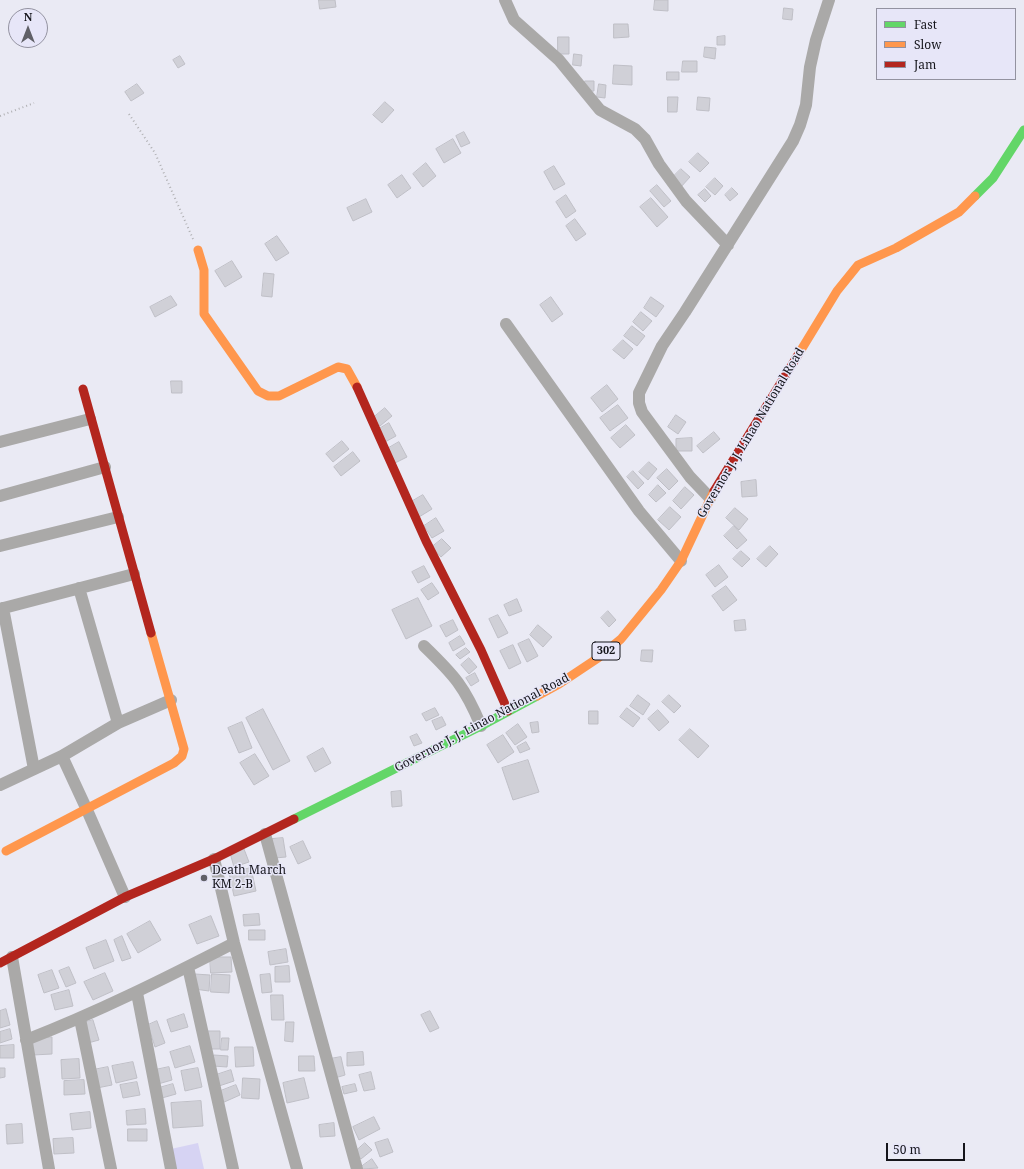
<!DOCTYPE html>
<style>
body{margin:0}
#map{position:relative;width:1024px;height:1169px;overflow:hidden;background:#eaeaf4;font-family:"Noto Serif",serif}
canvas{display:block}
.legend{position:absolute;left:876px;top:8px;width:140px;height:72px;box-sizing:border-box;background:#e7e6f8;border:1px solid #9392a0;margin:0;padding:5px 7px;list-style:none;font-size:12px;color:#15151b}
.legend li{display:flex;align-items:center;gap:8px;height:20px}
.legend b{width:20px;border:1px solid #9392a0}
.north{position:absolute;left:8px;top:8px;width:40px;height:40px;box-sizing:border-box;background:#e7e6f8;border:1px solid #9392a0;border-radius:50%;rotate:0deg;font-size:11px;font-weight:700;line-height:16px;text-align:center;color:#15151b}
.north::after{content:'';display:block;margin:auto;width:14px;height:18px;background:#606067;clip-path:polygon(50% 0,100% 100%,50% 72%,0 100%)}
.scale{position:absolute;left:886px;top:1143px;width:79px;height:18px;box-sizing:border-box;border:2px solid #15151b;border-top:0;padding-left:5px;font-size:12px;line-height:14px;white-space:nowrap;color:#15151b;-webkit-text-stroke:3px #e7e6f8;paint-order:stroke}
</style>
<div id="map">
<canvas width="1024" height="1169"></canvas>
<ul class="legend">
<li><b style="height:5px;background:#63d668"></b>Fast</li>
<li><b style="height:5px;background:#ff974d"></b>Slow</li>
<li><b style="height:5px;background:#b3261e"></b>Jam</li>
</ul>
<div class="north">N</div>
<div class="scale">50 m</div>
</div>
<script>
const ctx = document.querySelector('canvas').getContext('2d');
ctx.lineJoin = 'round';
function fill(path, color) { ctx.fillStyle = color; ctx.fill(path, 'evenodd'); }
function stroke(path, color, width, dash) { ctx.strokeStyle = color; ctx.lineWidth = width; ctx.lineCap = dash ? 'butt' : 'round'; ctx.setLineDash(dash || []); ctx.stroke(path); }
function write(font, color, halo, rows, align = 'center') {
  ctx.font = font + ' "Noto Serif",serif'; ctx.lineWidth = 3; ctx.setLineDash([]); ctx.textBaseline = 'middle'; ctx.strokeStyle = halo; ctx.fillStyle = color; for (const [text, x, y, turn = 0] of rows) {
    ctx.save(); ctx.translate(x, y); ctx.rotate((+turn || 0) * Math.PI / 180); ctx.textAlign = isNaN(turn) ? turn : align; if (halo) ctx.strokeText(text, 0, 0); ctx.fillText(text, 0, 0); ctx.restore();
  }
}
fill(new Path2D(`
 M198,1143L204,1169H175L171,1149Z`), '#d6d3f3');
const building = new Path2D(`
 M319,0H335L336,7L320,9Z
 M655,0H668V11L654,10Z
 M784,8L793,9L792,20L783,19Z
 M614,24H628L629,37L614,38Z
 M725,36V45H717V37Z
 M558,37H569V54H558Z
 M705,47L716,48L715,59L704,57Z
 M574,54L582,55L581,66L573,65Z
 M180,56L185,64L178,68L173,60Z
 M683,61H697V72H682Z
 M614,65L632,66V85L613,84Z
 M667,72H679V80H667Z
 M585,81H594V91H586Z
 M137,84L144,93L131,101L125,92Z
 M599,84L606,85L605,98L597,97Z
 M668,97H678L677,112H668Z
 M698,97L710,98L709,111L697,110Z
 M385,102L394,110L382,123L373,115Z
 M464,132L470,143L461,147L456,136Z
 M453,139L461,153L444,163L436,149Z
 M698,153L709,163L700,172L689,162Z
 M426,163L436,176L423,187L413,174Z
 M554,166L565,184L554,190L544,172Z
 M681,169L690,177L680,188L671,179Z
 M402,175L411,188L397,198L388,185Z
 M715,178L723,186L715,195L706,187Z
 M657,185L671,201L664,207L650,191Z
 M732,188L738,194L730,201L725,195Z
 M705,189L711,196L705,202L698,195Z
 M566,195L576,211L566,218L556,202Z
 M651,198L668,217L657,227L640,207Z
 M366,199L372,212L353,221L347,208Z
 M575,219L586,234L576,241L566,226Z
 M277,236L289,253L276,261L265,244Z
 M232,261L242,277L225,287L215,271Z
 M264,273L274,274L272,297L262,296Z
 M171,296L177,305L155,317L150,307Z
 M551,297L563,314L552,322L540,305Z
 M651,297L664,306L656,317L644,308Z
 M641,312L652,321L643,331L633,322Z
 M632,326L645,336L637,346L624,336Z
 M623,340L633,349L624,359L613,350Z
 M171,381H182V393H172Z
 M607,385L618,399L602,412L591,398Z
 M618,405L628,418L610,431L600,418Z
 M385,408L392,416L380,426L373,418Z
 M676,415L686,422L678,434L668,427Z
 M389,423L396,436L385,442L379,429Z
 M626,425L635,435L620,448L611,438Z
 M714,432L720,439L703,453L697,446Z
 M692,438V451H676V439Z
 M342,441L349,449L333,462L326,454Z
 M399,442L407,457L395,463L387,449Z
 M353,452L360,461L341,476L334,467Z
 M649,462L657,469L648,480L639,472Z
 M667,469L678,481L669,490L657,478Z
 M633,471L644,483L638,489L627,477Z
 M756,480L757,496L742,497L741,482Z
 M658,485L666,493L656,502L649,495Z
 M685,487L694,495L681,509L673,501Z
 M423,495L432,509L419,517L411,502Z
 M670,507L681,517L669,530L658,520Z
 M735,508L748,519L739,530L726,518Z
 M436,518L444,531L432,538L424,526Z
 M734,526L747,540L737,549L724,536Z
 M442,539L451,548L441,557L432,547Z
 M770,546L778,554L766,567L757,559Z
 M741,551L750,559L742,567L733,559Z
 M719,565L728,577L715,587L706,575Z
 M424,566L430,577L418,583L412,572Z
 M432,583L439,593L428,600L421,590Z
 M726,586L737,600L723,611L712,596Z
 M418,598L432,626L406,639L392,610Z
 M517,599L522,611L509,616L504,605Z
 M608,611L616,620L609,627L601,618Z
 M498,615L508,633L498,638L489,619Z
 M453,620L458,630L446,637L440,626Z
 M745,620L746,630L735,631L734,621Z
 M538,625L552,637L543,647L530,635Z
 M460,636L465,644L453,651L449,643Z
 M529,639L538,656L527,662L518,644Z
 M513,645L521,663L509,669L500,651Z
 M466,648L470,652L460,659L456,655Z
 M642,650H653L652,662L641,661Z
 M469,658L477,667L469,674L461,665Z
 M475,673L479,681L471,686L466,678Z
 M638,695L650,704L643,715L630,706Z
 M669,695L681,706L674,713L662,702Z
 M435,708L439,715L426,721L422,714Z
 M627,708L640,718L633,727L620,717Z
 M263,709L290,761L273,770L246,718Z
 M658,710L669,722L659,731L648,719Z
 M589,711H598V724H589Z
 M442,717L446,725L436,730L432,721Z
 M242,722L252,748L239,753L228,728Z
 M538,722L539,732L532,733L530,723Z
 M518,724L527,737L515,745L506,733Z
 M690,729L709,746L698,758L679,740Z
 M417,734L422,743L414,746L410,737Z
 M503,735L514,752L498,763L487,745Z
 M526,742L530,749L520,753L517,747Z
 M323,748L331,763L315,772L307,757Z
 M255,754L269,776L254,785L240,763Z
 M528,760L539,792L513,800L502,768Z
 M401,791L402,806L392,807L391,792Z
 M283,838L286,857L275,858L272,839Z
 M303,841L311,858L298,864L290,847Z
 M244,849L249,862L234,867L230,853Z
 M251,868L256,891L234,896L229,873Z
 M259,914L260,925L244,926L243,915Z
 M211,916L219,936L197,944L189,925Z
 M150,921L161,940L138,953L127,934Z
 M249,930H265V940H249Z
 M122,936L131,958L122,961L114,940Z
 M106,940L114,961L94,969L86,948Z
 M286,949L288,962L270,965L268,952Z
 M210,957H231L232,972L211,973Z
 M289,966L290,982H275V967Z
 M69,967L76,983L66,987L59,971Z
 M52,970L59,988L44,993L38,975Z
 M105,973L113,991L93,1000L84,982Z
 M195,974L210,975L209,991L194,989Z
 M212,974L230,975L229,993L211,992Z
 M270,974L272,992L262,993L260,975Z
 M69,990L73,1006L55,1010L51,995Z
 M271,995H283L284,1020H272Z
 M6,1009L10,1025L0,1028V1011Z
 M430,1011L439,1028L430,1032L421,1015Z
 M184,1014L188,1027L171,1032L167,1020Z
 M93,1020L99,1040L88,1043L83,1023Z
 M157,1021L165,1043L155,1047L148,1025Z
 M286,1022H294L293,1042L285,1041Z
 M10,1029L12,1039L0,1043V1032Z
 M207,1031H220V1049H207Z
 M33,1037H52V1054L33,1055Z
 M222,1038H229L228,1050H221Z
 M14,1045V1058H0V1046Z
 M190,1046L195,1062L175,1068L170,1052Z
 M235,1047H253L254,1066L236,1067Z
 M363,1052L364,1065L347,1066V1053Z
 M214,1055L228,1056L227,1067L213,1066Z
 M299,1056H314L315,1071H299Z
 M341,1057L345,1075L335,1078L330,1059Z
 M79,1059L80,1078L62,1079L61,1060Z
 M133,1062L137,1078L116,1083L112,1066Z
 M108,1067L112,1085L97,1088L93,1070Z
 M169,1067L172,1080L158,1084L155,1070Z
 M0,1068H5V1077L0,1078Z
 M198,1068L202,1087L185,1091L181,1071Z
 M231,1070L234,1081L216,1087L213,1076Z
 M371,1072L375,1089L364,1091L359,1075Z
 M243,1078L260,1079L259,1099L242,1098Z
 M304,1078L309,1098L287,1103L283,1083Z
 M84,1080L85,1094L64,1095V1081Z
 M137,1082L140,1095L123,1098L120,1085Z
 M173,1084L176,1094L162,1098L159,1088Z
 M355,1084L357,1091L344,1094L342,1087Z
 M236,1085L240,1095L222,1103L218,1092Z
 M201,1101L203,1126L173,1128L171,1103Z
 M145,1109L146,1124L127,1125L126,1111Z
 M90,1112L91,1128L72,1130L70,1114Z
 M374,1117L380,1129L359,1140L353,1127Z
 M334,1123L335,1136L320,1137L319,1125Z
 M22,1124L23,1143L7,1144L6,1125Z
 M128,1129H147V1141H128Z
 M73,1138L74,1153L54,1154L53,1139Z
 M388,1139L393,1152L380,1157L375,1143Z
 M365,1143L372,1150L361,1159L355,1152Z
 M372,1159L378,1168L362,1169L361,1167Z`);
fill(building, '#d0d0d7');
stroke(building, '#bfbfc6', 1);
stroke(new Path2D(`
 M129,114L155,153L193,239
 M0,116L34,103`), '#b0b0b3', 2, [1, 3]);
stroke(new Path2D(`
 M505,0L514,20L559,60L600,110L635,129L645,139L659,164L686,201L728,245
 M506,324L639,511L681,561
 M0,442L90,419
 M0,496L105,467
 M710,498L690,477L642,412L639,403V393L662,346L685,312L793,141L800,125L806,105L810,67L816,40L829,0
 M0,546L118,517
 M79,588L118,723
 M3,608L34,769
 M0,609L134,574
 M424,646C454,675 465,687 481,726
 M62,756L87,810L125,897
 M0,785L62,756L118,723L171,700
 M265,834L357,1169
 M214,859L234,943L297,1169
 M12,957L49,1169
 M188,967L233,1169
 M137,993L171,1169
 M80,1019L111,1169
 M26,1040C98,1012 166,978 234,943`), '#aaa9a8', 12);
stroke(new Path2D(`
 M975,196L993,178L1024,130
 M294,819L481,726L537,696`), '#63d668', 9);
stroke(new Path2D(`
 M198,250L204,270V314L258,391L268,396H279L338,367L347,369L357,387
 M798,355L837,291L858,265L896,248L959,212L975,196
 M537,696L559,684L598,658L621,639L661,590L681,561L714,491
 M6,851L174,763L182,756L184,749L151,633`), '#ff974d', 9);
stroke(new Path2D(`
 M357,387L426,541L481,650L508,711
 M83,389L151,633
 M714,491L798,355
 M0,963L125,897L214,859L294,819`), '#b3261e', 9);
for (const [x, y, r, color] of [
 [204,878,4,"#606067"]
]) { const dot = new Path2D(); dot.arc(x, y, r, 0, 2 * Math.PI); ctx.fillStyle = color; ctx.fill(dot); stroke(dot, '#e7e6f8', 1.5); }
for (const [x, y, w] of [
 [606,651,28]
]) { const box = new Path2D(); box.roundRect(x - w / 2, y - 9, w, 18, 3); ctx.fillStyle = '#e7e6f8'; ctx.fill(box); stroke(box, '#15151b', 1); }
write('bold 11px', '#15151b', null, [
 ["302",606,651]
]);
write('12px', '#15151b', '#e7e6f8', [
 ["Governor J. J. Linao National Road",751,433,-59],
 ["Governor J. J. Linao National Road",482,723,-28]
]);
write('12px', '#15151b', '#e7e6f8', [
 ["Death March",212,871],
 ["KM 2-B",212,885]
], 'left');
</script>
